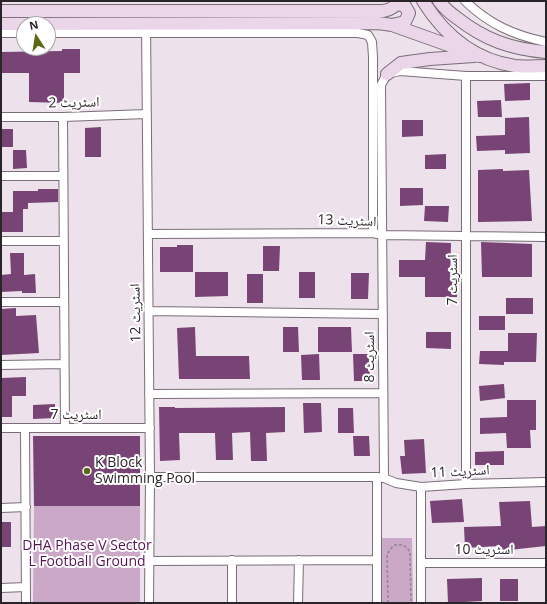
<!DOCTYPE html>
<meta charset="utf-8">
<style>
body{margin:0}
#map{position:relative;width:547px;height:604px;overflow:hidden;background:#ede1eb;font-family:"Open Sans",sans-serif}
canvas{display:block}
.frame{position:absolute;inset:0;border:2px solid #292428;pointer-events:none}
.north{position:absolute;left:16px;top:16px;width:40px;height:40px;box-sizing:border-box;background:#fff;border:1px solid #a9a7a9;border-radius:50%;rotate:348deg;font-size:11px;font-weight:700;line-height:16px;text-align:center;color:#292428}
.north::after{content:'';display:block;margin:auto;width:14px;height:18px;background:#5a6913;clip-path:polygon(50% 0,100% 100%,50% 72%,0 100%)}
</style>
<div id="map">
<canvas width="547" height="604"></canvas>
<div class="frame"></div>
<div class="north">N</div>
</div>
<script>
const ctx = document.querySelector('canvas').getContext('2d');
ctx.lineJoin = 'round';
function fill(path, color) { ctx.fillStyle = color; ctx.fill(path, 'evenodd'); }
function stroke(path, color, width, dash) { ctx.strokeStyle = color; ctx.lineWidth = width; ctx.lineCap = dash ? 'butt' : 'round'; ctx.setLineDash(dash || []); ctx.stroke(path); }
function write(font, color, halo, rows, align = 'center') {
  ctx.font = font + ' "Open Sans","Noto Naskh Arabic",sans-serif'; ctx.lineWidth = 4; ctx.setLineDash([]); ctx.textBaseline = 'middle'; ctx.strokeStyle = halo; ctx.fillStyle = color; for (const [text, x, y, turn = 0] of rows) {
    ctx.save(); ctx.translate(x, y); ctx.rotate((+turn || 0) * Math.PI / 180); ctx.textAlign = isNaN(turn) ? turn : align; if (halo) ctx.strokeText(text, 0, 0); ctx.fillText(text, 0, 0); ctx.restore();
  }
}
fill(new Path2D(`
 M34,506H140V603H33Z
 M378,538H412L413,603H380Z`), '#cba7c8');
fill(new Path2D(`
 M62,49H80V73H64V103L29,102V73H1V52L62,51Z
 M530,83V100L505,101L504,84Z
 M501,100L502,117H478L477,101Z
 M529,117L530,153L505,154V150L477,151L476,136L505,135V118Z
 M402,120H423V136L402,137Z
 M101,127V157H85V128Z
 M1,129H13V147H1Z
 M13,150H26L27,168L13,169Z
 M446,154V169H425V155Z
 M503,169V171L529,170L532,221L478,222V170Z
 M400,188H423V205L400,206Z
 M38,189H58V202L28,203V209H23V232H1V212H13V191H38Z
 M425,206H449L448,222L424,221Z
 M426,242L451,243L450,279H457V297H425V277H399V260H425Z
 M481,242L532,244V277H482Z
 M177,245H193V272H160V247H177Z
 M263,246H280L279,271H263Z
 M10,253H24V275L35,274L36,293H22V291L1,292V275L11,274Z
 M195,272H228V296L195,297Z
 M299,272H315V298H299Z
 M351,273H369L368,299H351Z
 M247,274H263V303H247Z
 M506,298H533V314H506Z
 M16,308V316L36,315L39,353L1,355V309Z
 M479,316H505V330H479Z
 M195,327L196,356H249L250,379H179L177,328Z
 M283,327H298L299,352H283Z
 M318,327H351L352,352H318Z
 M426,332H451V349L426,348Z
 M508,333H537L536,362H504V365L479,364L480,351H508Z
 M319,354L320,380H302L301,355Z
 M353,354H369L370,381H354Z
 M26,377V396H12V417H1V378Z
 M504,384L505,398L480,401L479,386Z
 M507,400H536V430H530L531,448H507L506,433L480,434V418L507,417Z
 M303,403H321L322,432L304,433Z
 M55,404V418L33,419V405Z
 M159,407H175V408L285,407V432L266,433L267,461H251L250,432L232,433L233,460H216L215,433H179L180,460L160,461Z
 M338,408H353L354,433H338Z
 M33,436H140V506H34Z
 M353,436H369L370,456H354Z
 M424,439L426,473L402,474L400,456H405L404,440Z
 M504,451V465H475V452Z
 M462,499L464,522L432,523L430,501Z
 M530,501L532,527L546,526V546L500,551V546L465,548L464,527L501,526L499,502Z
 M1,522H11V547H1Z
 M482,578V601L448,603L447,579Z
 M500,579H518V601H500Z`), '#784475');
const minor = new Path2D(`
 M465,1C489,24 513,35 546,42
 M146,23L150,477L149,603
 M1,33H24
 M48,33H358L368,35L372,42L373,57V233
 M1,117H63L147,114
 M63,117L65,428
 M1,176H63
 M148,234L373,233L382,235L546,237
 M1,241H63
 M1,302H64
 M149,311L383,314
 M1,365L64,364
 M149,394L383,393
 M1,428H150
 M25,428L26,603
 M150,477H377L384,478L396,483L421,487L466,484L546,482
 M384,478L381,85L387,74L400,71L466,76H546
 M466,484V76
 M421,487V603
 M1,508L26,507
 M232,560V603
 M149,561L377,560
 M421,563H546
 M1,588L26,587
 M298,603L299,560
 M377,603V477`);
const secondary = new Path2D(`
 M423,1C445,36 474,60 515,66C525,67 536,66 546,66
 M439,1C444,8 450,13 457,18C485,40 511,49 546,52
 M1,11H383C390,10 395,8 398,1
 M1,24L378,23L392,25L479,56
 M392,25L405,22L409,13L405,6L397,4
 M387,74L401,63L430,59L474,56`);
stroke(minor, '#796e78', 10);
stroke(secondary, '#796e78', 14);
stroke(new Path2D(`
 M388,603L387,554L393,546C400,543 406,545 410,552L411,603`), '#8f868e', 1.5, [3, 2]);
stroke(minor, '#fff', 8);
stroke(secondary, '#ebd5e9', 12);
for (const [x, y, r, color] of [
 [87,471,4,"#5a6913"]
]) { const dot = new Path2D(); dot.arc(x, y, r, 0, 2 * Math.PI); ctx.fillStyle = color; ctx.fill(dot); stroke(dot, '#fff', 1.5); }
write('14px', '#292428', '#fff', [
 ["اسٹریٹ 2",74,103,-1],
 ["اسٹریٹ 13",347,221,2],
 ["اسٹریٹ 7",453,280,-90],
 ["اسٹریٹ 12",136,313,-91],
 ["اسٹریٹ 8",370,357,-90],
 ["اسٹریٹ 7",76,415],
 ["اسٹریٹ 11",460,472,-3],
 ["اسٹریٹ 10",484,550]
]);
write('14px', '#292428', '#fff', [
 ["K Block",95,463],
 ["Swimming Pool",95,479]
], 'left');
write('14px', '#581355', '#fff', [
 ["DHA Phase V Sector",87,546],
 ["L Football Ground",87,562]
]);
</script>
